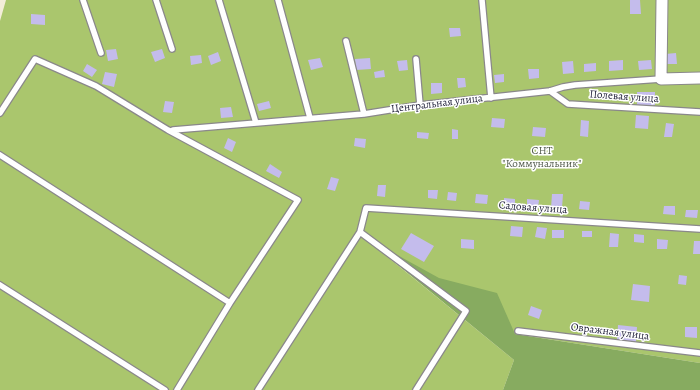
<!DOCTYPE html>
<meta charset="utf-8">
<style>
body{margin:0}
canvas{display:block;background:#f3edd9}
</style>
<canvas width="700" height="390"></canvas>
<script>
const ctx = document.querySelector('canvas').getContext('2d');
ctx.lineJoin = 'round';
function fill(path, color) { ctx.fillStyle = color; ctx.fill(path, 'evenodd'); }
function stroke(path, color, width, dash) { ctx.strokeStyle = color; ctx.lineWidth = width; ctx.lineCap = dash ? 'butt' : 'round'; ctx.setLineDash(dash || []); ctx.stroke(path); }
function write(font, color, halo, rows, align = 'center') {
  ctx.font = font + ' Alegreya,serif'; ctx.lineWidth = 3; ctx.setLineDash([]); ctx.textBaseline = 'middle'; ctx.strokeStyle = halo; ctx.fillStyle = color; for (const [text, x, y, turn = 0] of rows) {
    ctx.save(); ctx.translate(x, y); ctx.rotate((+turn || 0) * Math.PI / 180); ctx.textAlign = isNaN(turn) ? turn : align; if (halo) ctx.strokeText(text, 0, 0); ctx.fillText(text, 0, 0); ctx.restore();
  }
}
fill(new Path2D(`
 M6,0H700V363L515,334L363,237L514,360L503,390H0V21Z`), '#aac66d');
fill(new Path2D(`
 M361,235L439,278L497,293L515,334L700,363V390H503L514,360Z`), '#87ab60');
fill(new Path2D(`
 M630,0H640L641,14H630Z
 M31,14L45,15V25L31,24Z
 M449,28H460L461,36L450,37Z
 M116,49L118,59L108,61L106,50Z
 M162,49L165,58L155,62L151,52Z
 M218,52L221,61L211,65L208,56Z
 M676,53L677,64H665V54Z
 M201,55L202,63L191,65L190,56Z
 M320,58L323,67L311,70L308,60Z
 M370,58L371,69L356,70L355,59Z
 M407,60L408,70L399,71L397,61Z
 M623,60V70L609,71V61Z
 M651,60L652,69L639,70L638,61Z
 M573,61L574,73L563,74L562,62Z
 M596,63V71L584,72V64Z
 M87,64L97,70L92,77L83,71Z
 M528,69H539V78L529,79Z
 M384,70L385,77L375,78L374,72Z
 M105,72L117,74L114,87L102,84Z
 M504,74V82L495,83L494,75Z
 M457,78H465L466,87L458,88Z
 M431,83H442V93L431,94Z
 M637,92H655V105L637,106Z
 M165,101L174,102L172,113L163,112Z
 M269,101L271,108L259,111L257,104Z
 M231,107L233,117L221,118L220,108Z
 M636,115L649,116L648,129L635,128Z
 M492,118L505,119L504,128L491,127Z
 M581,120L589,121L588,137L580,136Z
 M666,123L674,124L672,137H664Z
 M533,127L546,128L545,137L532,136Z
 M452,129L458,130V139H452Z
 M417,132L429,133L428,139L417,138Z
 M228,138L236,142L232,152L224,148Z
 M355,138L366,139L365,148L354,146Z
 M270,164L282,172L279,178L266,171Z
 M331,177L339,179L335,191L327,189Z
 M378,185H386L385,197L377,196Z
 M428,190H438L437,199L428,198Z
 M448,192L457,193L456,201L447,200Z
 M476,194L488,195L487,204L475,203Z
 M552,194H563L562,208H551Z
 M504,198L515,199V207L504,206Z
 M527,199L539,200L538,209L527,208Z
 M580,201L590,202L589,210L579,209Z
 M664,206H675V215L663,214Z
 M686,210H698L697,218L685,217Z
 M511,226L523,227L522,237L510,236Z
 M537,227L547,228L545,239L535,237Z
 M552,230H564V238H552Z
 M582,231H592V237H582Z
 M411,233L434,246L424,262L401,249Z
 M610,233L619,234L618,247H609Z
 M634,234L644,235V243L634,242Z
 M461,239L474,240V249L461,248Z
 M657,239L668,240L667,249H657Z
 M694,241H700V254H693Z
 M679,275L687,276L686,285L678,284Z
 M633,284L650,286L649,302L631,300Z
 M531,306L542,310L539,319L528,315Z
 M618,325L637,327L636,342L617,340Z
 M685,327H697V338L685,337Z`), '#c4bcec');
const service = new Path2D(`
 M83,0L101,53
 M156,0L172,49
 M219,0L256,123
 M278,0L310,118
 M482,0L491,98
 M346,41L364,114
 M416,59L420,105
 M550,91L568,104L700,112
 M0,113L35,59L96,86L168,130L298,200L230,303L177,390
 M173,130L364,114L420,105L550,91L563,87L575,85L661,79
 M0,155L230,303
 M360,232L466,311L416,390
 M0,285L165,390
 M518,331L700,353
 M258,390L360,232L366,208L700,229`);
const minor = new Path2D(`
 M662,0L661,79L700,78`);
stroke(service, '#8a888a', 8);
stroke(minor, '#8a888a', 13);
stroke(service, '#fff', 5.5);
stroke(minor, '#fff', 11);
write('11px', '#22223b', '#fff', [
 ["Полевая улица",624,97,4],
 ["Центральная улица",437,104,-7],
 ["Садовая улица",533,208,4],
 ["Овражная улица",610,332,7]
]);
write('11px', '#525b4c', '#fff', [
 ["СНТ",542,151],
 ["\"Коммунальник\"",542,164]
]);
</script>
